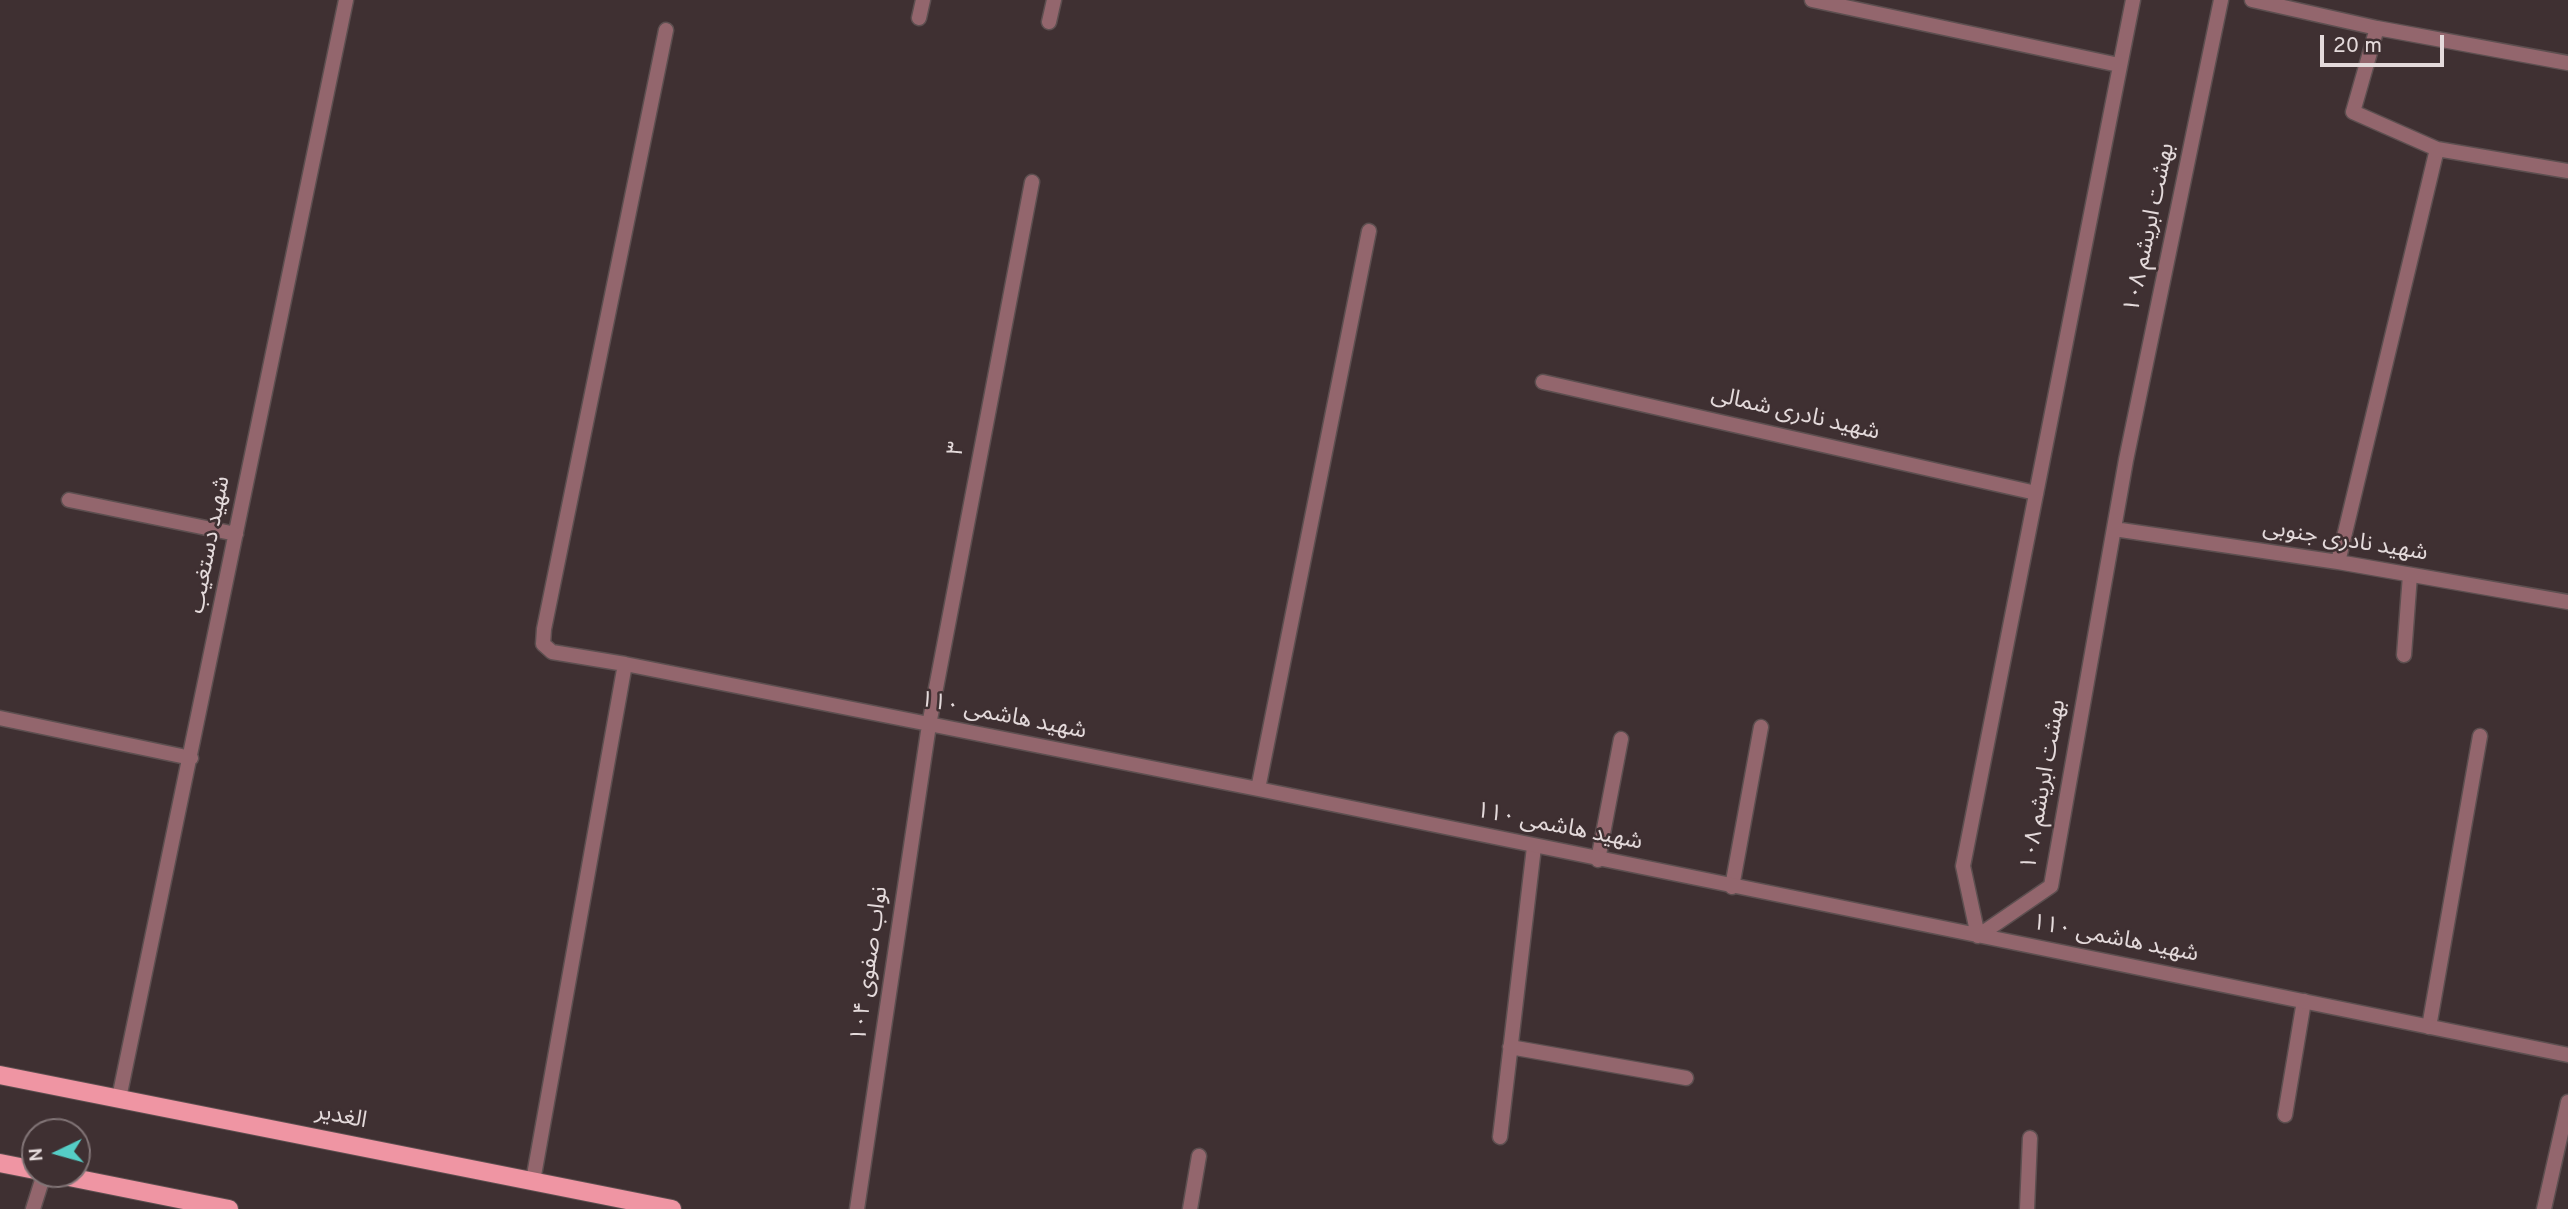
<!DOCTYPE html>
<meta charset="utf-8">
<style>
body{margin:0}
#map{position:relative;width:2568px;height:1209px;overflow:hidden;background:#3f3032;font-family:Overpass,sans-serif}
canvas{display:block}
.north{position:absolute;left:21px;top:1118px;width:70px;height:70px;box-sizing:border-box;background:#3f3032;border:2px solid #817476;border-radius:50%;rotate:265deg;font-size:19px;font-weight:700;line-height:28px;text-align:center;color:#e4dadb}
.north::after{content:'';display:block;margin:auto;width:24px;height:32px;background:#55cdc6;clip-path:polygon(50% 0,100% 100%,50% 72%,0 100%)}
.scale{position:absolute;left:2320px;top:35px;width:124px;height:32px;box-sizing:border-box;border:4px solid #e4dadb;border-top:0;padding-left:9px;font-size:21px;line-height:24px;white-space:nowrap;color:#e4dadb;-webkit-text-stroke:5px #3f3032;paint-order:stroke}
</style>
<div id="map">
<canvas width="2568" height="1209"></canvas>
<div class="north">N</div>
<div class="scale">20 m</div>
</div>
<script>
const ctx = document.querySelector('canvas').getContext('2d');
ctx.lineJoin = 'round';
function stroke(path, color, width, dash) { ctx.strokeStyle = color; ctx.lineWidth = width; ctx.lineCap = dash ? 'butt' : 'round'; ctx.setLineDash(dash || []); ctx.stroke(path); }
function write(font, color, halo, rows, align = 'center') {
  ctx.font = font + ' Overpass,"Noto Sans Arabic",sans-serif'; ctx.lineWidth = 5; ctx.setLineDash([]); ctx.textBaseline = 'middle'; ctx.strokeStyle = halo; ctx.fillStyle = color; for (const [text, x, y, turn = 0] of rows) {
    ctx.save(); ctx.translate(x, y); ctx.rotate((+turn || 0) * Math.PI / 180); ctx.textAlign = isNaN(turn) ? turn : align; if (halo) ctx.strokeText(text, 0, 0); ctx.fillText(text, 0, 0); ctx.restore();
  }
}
const lane = new Path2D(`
 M919,18L923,0
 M1543,382L2036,493
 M2404,655L2410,575
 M1598,860L1621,739
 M1732,887L1761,727
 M2429,1027L2480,736
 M1510,1047L1686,1078
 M2285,1115L2304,1001
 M1500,1137L1534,847
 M33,1209L44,1174
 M1190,1209L1199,1156
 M2027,1209L2030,1138`);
const street = new Path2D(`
 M1812,0L2119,65
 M2133,0L1963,866L1978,936L2051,886L2126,460L2221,0
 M2252,0L2377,28L2568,63
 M1049,22L1054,0
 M2377,28L2353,112L2437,149L2568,171
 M666,30L544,629L543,644L552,652L625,664L1258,789L2568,1055
 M69,500L236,534
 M2114,529L2338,562L2568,602
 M2338,562L2437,149
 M0,718L191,758
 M1258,789L1369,231
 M119,1098L346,0
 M533,1181L625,664
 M857,1209L929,725L1032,182
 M2544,1209L2568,1102`);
const primary = new Path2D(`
 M0,1075L672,1209
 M0,1163L35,1170
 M54,1174L229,1209`);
stroke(lane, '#5d4f50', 17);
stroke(street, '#5d4f50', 17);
stroke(primary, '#5d4f50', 20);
stroke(lane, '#93666d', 14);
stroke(street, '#93666d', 14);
stroke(primary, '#ef95a3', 18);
write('23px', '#e4dadb', '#3f3032', [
 ["بهشت ابریشم ۱۰۸",2151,228,-78],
 ["شهید نادری شمالی",1795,415,13],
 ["۳",958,449,-79],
 ["شهید نادری جنوبی",2345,542,9],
 ["شهید دستغیب",211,545,-79],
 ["شهید هاشمی ۱۱۰",1003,717,11],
 ["بهشت ابریشم ۱۰۸",2045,785,-80],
 ["شهید هاشمی ۱۱۰",1559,828,11],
 ["شهید هاشمی ۱۱۰",2115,940,11],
 ["نواب صفوی ۱۰۴",871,964,-82],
 ["الغدیر",341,1118,11]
]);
</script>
